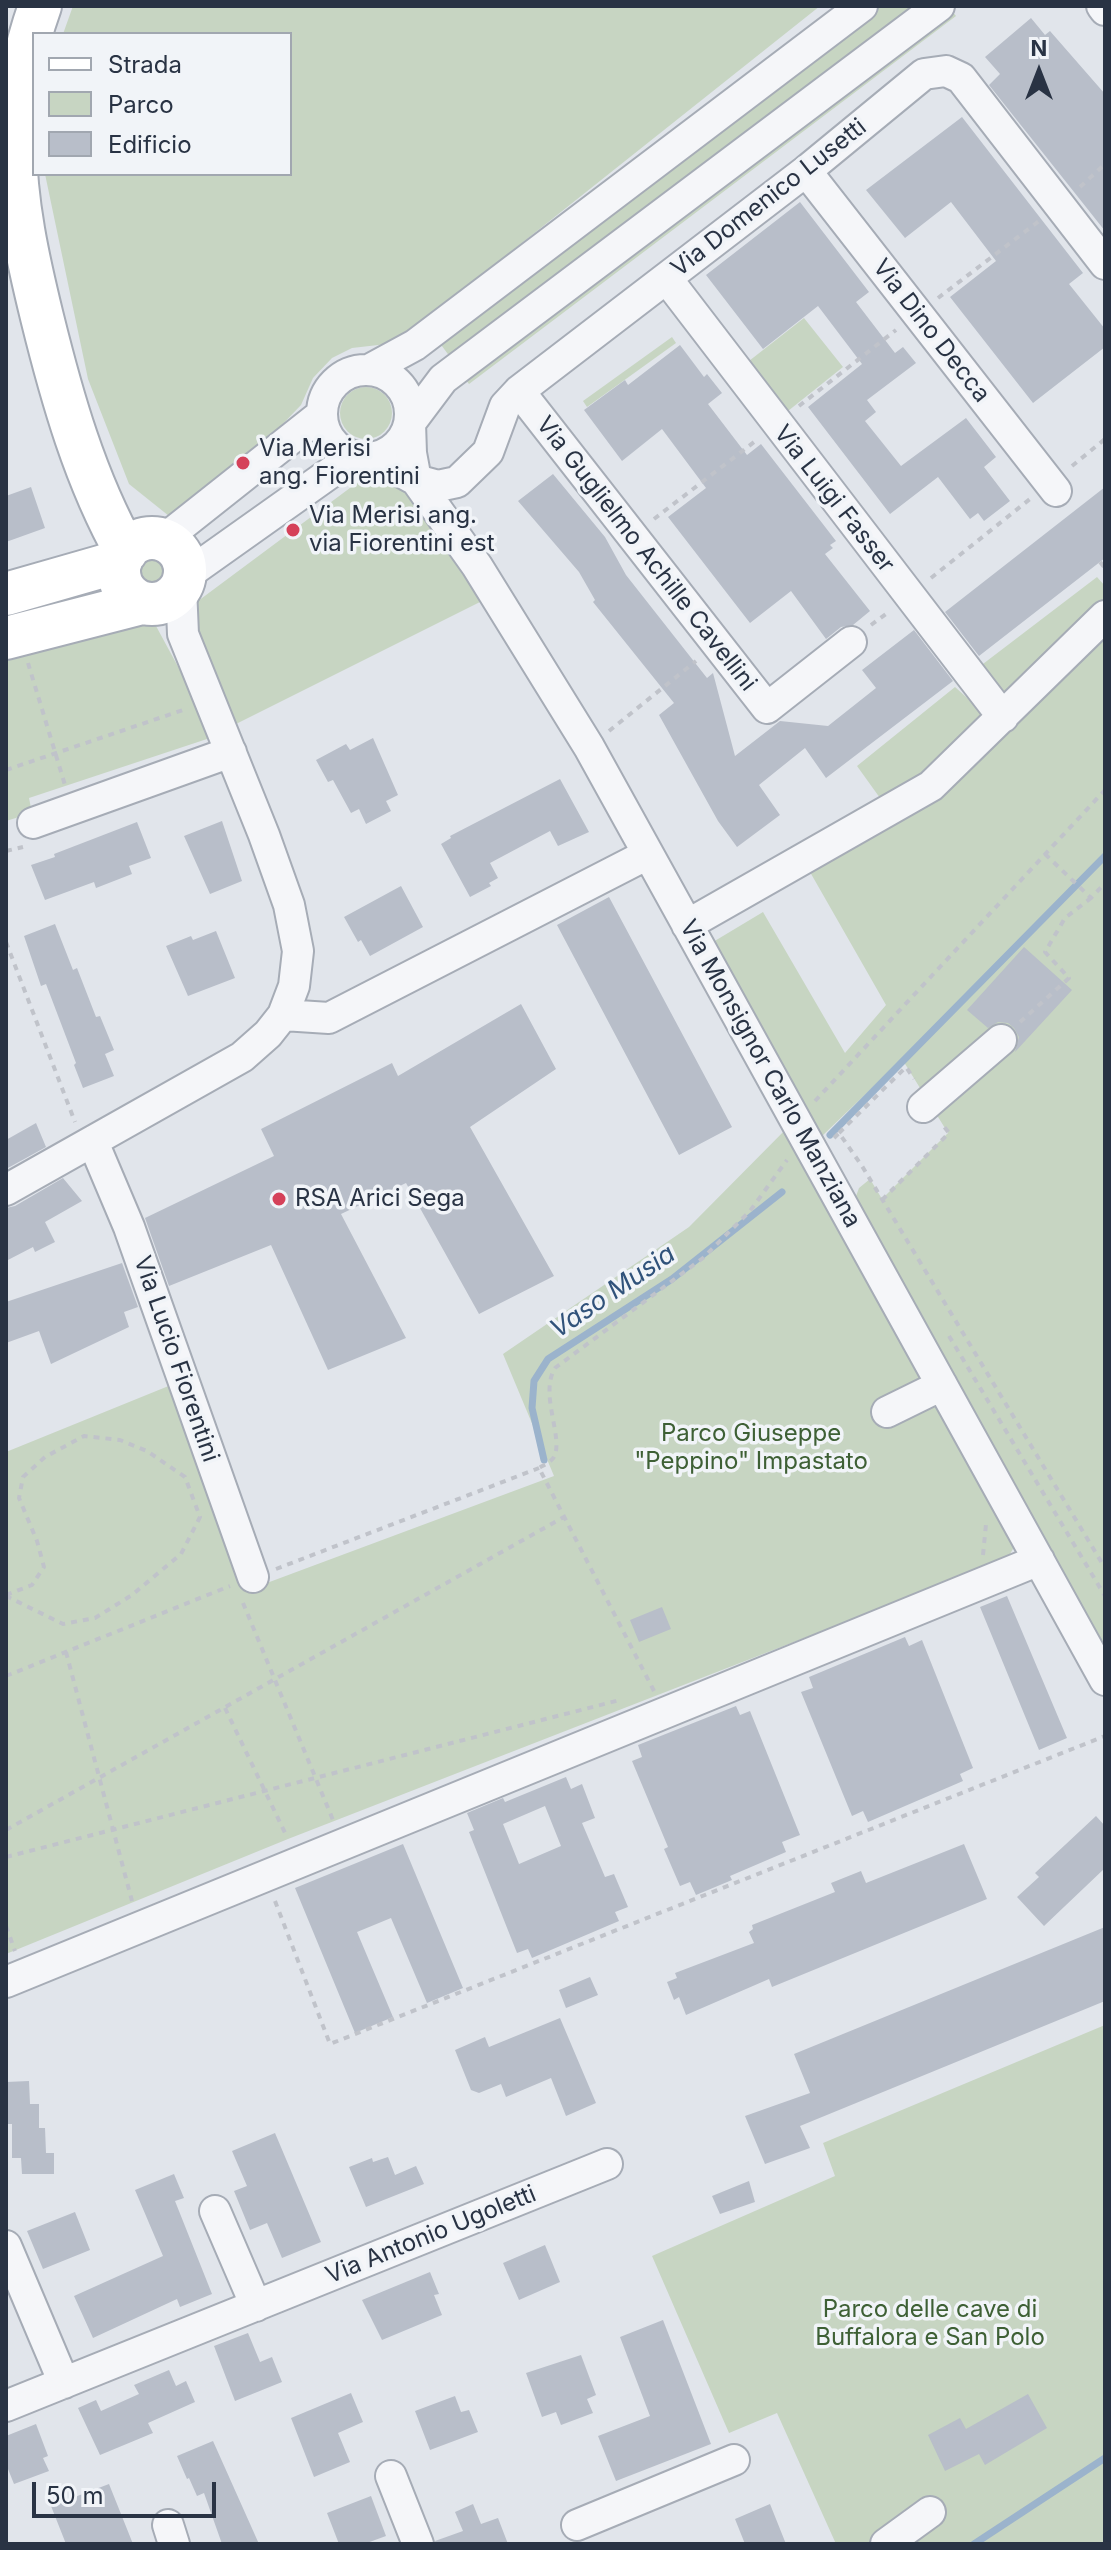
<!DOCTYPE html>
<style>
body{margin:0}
#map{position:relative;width:1111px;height:2550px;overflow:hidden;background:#e1e5eb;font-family:Inter,sans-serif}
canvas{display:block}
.frame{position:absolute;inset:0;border:8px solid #293344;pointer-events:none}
.legend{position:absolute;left:32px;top:32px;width:260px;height:144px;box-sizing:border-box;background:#f1f4f8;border:2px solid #a1a7b0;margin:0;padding:10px 14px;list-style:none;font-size:24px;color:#293344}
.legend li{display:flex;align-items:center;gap:16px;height:40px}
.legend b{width:40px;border:2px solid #a1a7b0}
.north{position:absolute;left:999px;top:32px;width:80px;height:80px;-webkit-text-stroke:6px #f1f4f8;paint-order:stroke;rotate:0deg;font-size:22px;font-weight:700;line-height:32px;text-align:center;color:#293344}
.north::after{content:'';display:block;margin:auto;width:28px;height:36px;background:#293344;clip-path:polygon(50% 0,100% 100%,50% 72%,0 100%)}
.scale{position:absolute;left:32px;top:2482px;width:184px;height:36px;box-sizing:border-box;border:4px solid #293344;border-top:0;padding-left:10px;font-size:24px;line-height:28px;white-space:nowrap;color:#293344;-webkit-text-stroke:6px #f1f4f8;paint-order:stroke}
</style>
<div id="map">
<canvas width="1111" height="2550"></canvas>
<div class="frame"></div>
<ul class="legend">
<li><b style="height:10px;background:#fff"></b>Strada</li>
<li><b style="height:22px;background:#c7d5c2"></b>Parco</li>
<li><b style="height:22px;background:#b8bec9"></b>Edificio</li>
</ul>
<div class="north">N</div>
<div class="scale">50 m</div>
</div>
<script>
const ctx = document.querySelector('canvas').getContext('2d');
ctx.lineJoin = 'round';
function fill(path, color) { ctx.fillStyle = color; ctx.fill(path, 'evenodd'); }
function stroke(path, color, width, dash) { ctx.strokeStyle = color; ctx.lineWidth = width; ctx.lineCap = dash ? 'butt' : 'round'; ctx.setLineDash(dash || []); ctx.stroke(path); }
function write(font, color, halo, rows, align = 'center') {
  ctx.font = font + ' Inter,sans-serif'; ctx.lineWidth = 7; ctx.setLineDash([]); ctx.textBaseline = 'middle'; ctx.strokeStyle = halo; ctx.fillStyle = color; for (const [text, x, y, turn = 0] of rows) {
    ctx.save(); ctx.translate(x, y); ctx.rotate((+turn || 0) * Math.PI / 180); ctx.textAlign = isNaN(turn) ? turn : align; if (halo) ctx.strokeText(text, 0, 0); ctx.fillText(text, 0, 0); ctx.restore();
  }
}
fill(new Path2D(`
 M73,6H820L415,328L387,344L352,348L332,358L313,378L301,405L276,431L169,516L129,484L88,379L45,174H290V34H63Z
 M878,6H923L453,361L439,342Z
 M948,6L956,16L469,384L461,374Z
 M804,318L843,367L788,411L749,361Z
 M672,337L676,343L587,407L583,401Z
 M340 413a26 26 0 1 1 52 0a26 26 0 1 1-52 0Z
 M375,481L398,487L415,501L488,598L236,724L194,624L198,601L358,482Z
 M136 572a18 18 0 1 1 36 0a18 18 0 1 1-36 0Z
 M1097,577L1105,586V606L1008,697L979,667Z
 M147,619L156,626L214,733L210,738L29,798L32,813L6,821V650Z
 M1105,636V1657L852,1207L859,1188L870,1179L882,1199L948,1133L902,1059L821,1137L713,942L763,912L845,1053L886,1005L810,872L946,793Z
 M955,687L985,714L925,776L880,798L857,766Z
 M795,1120L1023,1532L1007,1559L288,1839L6,1954V1452L171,1385L248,1590L554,1476L503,1354L689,1227Z
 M1105,2025V2544H836L777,2413L729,2433L652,2256L835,2176L823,2143Z`), '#c7d5c2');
stroke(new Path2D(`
 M830,1135L1105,856
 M544,1460L532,1408L534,1381L548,1359L672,1279L782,1192
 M974,2544L1105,2458`), '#9bb3cc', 7);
fill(new Path2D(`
 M1031,18L1045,35L1050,31L1105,94V231L989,85L1000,74L985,57Z
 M962,117L1083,273L1069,284L1105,329V347L1033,403L950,297L996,261L951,202L905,238L866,190Z
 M800,202L869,292L856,302L895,353L903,347L916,363L867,400L876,412L865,421L901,466L966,418L996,457L984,467L1010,501L984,521L978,513L970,519L938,477L890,514L808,407L862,364L818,306L763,349L706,275Z
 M680,345L704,377L707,374L722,393L708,404L747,455L761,444L836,541L830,545L833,548L825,554L870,611L853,625L841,627L826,639L791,591L750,623L668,517L706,488L662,429L622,461L584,410L625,380L628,385Z
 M553,474L605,537L626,575L707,678L713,673L735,756L780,721L828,726L876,688L862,670L914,630L953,681L826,778L805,748L759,785L780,815L737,847L718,821L659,715L674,703L593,602L595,600L579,572L518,501Z
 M31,487L45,528L6,542V496Z
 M1105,487V558L979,656L945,612Z
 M373,738L398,795L386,801L391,811L366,824L359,809L351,813L333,780L328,782L316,760L346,744L350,750Z
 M560,779L589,832L558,846L550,831L490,863L498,878L489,883L491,886L470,897L441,844L451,838L450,836Z
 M222,821L242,881L210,894L184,836Z
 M137,822L151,858L129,866L132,874L96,888L94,882L45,900L31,865L55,857L54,854Z
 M401,886L423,927L370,956L361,940L358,942L344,917Z
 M609,897L732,1127L679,1155L557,925Z
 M55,924L73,970L77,968L96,1017L100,1016L114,1050L105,1054L114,1076L83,1088L74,1065L76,1063L46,984L41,986L24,936Z
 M216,931L235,978L188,996L166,946L191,936L193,940Z
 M1024,947L1072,990L1015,1052L1019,1037L1014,1028L1008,1023L998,1022L988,1028L967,1010Z
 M521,1004L556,1069L470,1127L554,1276L479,1314L406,1183L341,1214L406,1338L328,1370L271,1245L169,1286L145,1218L274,1156L261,1129L392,1063L398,1076Z
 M36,1123L46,1147L6,1169V1140Z
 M63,1178L82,1201L45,1222L55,1242L35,1252L33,1247L6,1261V1208L15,1206Z
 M122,1263L138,1307L124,1312L129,1327L51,1364L39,1331L6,1343V1302Z
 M1007,1596L1067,1738L1039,1750L980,1607Z
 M662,1607L671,1629L639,1642L630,1620Z
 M905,1637L909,1646L922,1640L973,1768L960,1774L963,1781L868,1822L863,1811L852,1816L801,1692L813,1688L809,1677Z
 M736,1706L740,1715L750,1711L800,1835L782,1842L786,1852L730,1876L732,1880L696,1895L690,1882L680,1886L664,1849L668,1847L632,1761L642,1757L638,1745Z
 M566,1777L571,1789L582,1784L595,1818L582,1823L605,1877L614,1874L628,1907L615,1912L619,1921L532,1958L528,1949L517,1953L469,1832L474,1830L467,1813L503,1798L505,1802ZM545,1806L561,1846L519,1864L503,1824Z
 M1096,1816L1105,1826V1868L1044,1926L1017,1897L1039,1877L1035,1873Z
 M403,1844L463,1988L427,2003L391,1918L357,1932L393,2017L355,2033L295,1888Z
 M964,1844L987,1899L772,1987L769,1979L686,2015L679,1997L674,2000L667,1982L677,1978L675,1973L754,1943L749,1932L753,1929L752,1925L835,1892L831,1883L861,1871L866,1883Z
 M1105,1927V2001L800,2126L810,2148L765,2164L745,2116L810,2093L794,2054Z
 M590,1977L598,1995L566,2008L559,1990Z
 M560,2018L596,2103L566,2116L551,2078L506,2097L501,2084L479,2093L471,2090L455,2050L485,2037L489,2047Z
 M29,2081L30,2104H39V2128H45L46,2153H54V2174H22L21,2158H12V2124H6V2082Z
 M275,2133L321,2242L282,2258L267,2223L250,2230L234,2191L247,2186L232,2151Z
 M388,2157L395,2175L416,2166L424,2184L366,2207L349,2167L372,2158L373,2162Z
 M174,2174L184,2198L175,2201L212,2294L180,2307L177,2299L93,2338L74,2296L163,2256L135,2190Z
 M749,2181L755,2202L720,2214L712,2196Z
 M75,2212L90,2250L43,2269L27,2231Z
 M545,2245L560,2282L519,2300L503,2263Z
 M430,2272L439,2294L434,2295L442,2315L382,2340L362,2300Z
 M663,2320L711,2444L616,2481L598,2436L650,2416L620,2337Z
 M248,2333L260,2362L272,2357L282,2382L235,2401L214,2346Z
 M581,2355L596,2395L587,2399L593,2413L561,2425L556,2412L542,2417L526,2373Z
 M169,2370L176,2386L186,2381L195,2402L148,2423L153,2433L100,2455L78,2408L96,2400L101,2411L139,2394L134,2385Z
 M351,2393L363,2422L338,2433L350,2462L314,2477L291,2418Z
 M1028,2394L1047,2428L985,2465L979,2454L945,2471L928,2435L960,2418L966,2429Z
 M455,2396L461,2412L469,2410L478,2432L430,2450L415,2411Z
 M36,2424L48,2456L43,2458L49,2471L14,2484L6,2464V2436Z
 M213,2441L259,2544H222L204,2493L197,2496L189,2478L187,2479L177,2456Z
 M109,2484L133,2544H66L51,2506Z
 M371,2496L386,2536L364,2544H339L327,2513Z
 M473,2504L481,2524L498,2518L508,2544H436L435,2541L463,2531L455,2512Z
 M770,2504L786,2544H745L735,2519Z`), '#b8bec9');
const street = new Path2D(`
 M939,6L443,379L410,423L411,453L416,480L477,566L589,747L1105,1680
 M1102,6L1105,10
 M806,171L1056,491
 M667,279L1003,717
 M369,370L415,345L862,6
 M322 414a44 44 0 1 1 88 0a44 44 0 1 1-88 0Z
 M519,391L767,708L851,642
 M368,458L387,464L416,480L438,486L457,482L488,452L505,406L519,391L806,171L924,74L946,71L961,78L1105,264
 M163,540L322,414
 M185,576L354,456
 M33,823L231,752
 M687,925L931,786L1105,616
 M283,1015L329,1018L648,854
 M923,1107L1001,1040
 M93,1142L129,1227L253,1577
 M6,1190L242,1057L268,1034L283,1015L294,986L298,951L289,905L264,835L183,634L181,587
 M887,1412L942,1385
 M6,1982L1039,1560
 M215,2211L256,2306
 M6,2246L64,2383
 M6,2406L607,2164
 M391,2476L418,2544
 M168,2525L174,2544
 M577,2525L734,2460
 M886,2544L930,2512`);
const secondary = new Path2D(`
 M40,6C25,48 14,99 15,143C15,202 28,260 42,317C62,398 85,479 126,552
 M119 571a33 33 0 1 1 66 0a33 33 0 1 1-66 0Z
 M6,594L121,561
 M6,638L142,603`);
stroke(street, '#a6acb6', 34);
stroke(secondary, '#a6acb6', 46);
stroke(new Path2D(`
 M1080,187L1105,164
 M938,298L1039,221
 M799,406L896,330
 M1072,466L1105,439
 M654,519L758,439
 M1100,562L1105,568
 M931,578L1030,499
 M871,625L890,611
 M28,663L65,785
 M609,731L696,661
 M6,770L186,709
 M6,851L23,847
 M1045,854L1091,898L1105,883
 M6,942L75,1122
 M1020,1022L1069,978L1045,952L1065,918L1091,898
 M815,1101L1105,790
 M839,1133L906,1067L914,1079
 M834,1138L839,1133L862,1166L1105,1568
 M882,1200L949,1133L942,1124
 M949,1336L1105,1596
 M983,1555L986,1524
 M276,1569L539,1468
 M6,1595L32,1585L44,1567L37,1541L19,1498L23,1477L45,1457L84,1436L120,1440L147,1451L185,1477L200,1517L181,1554L132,1595L95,1618L63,1624L6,1596
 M243,1603L333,1820
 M66,1652L132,1901
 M6,1676L230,1586
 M654,1691L539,1468C544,1465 551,1462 554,1457C564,1438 539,1394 555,1368L703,1258L750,1211L787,1160
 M225,1708L287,1837
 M6,1830L564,1517
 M6,1857L620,1700
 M275,1901L330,2044L1105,1736
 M6,1926L15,1951`), '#c0c3ca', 4, [6, 6]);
stroke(street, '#f5f6f9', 30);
stroke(secondary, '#fff', 42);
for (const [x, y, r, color] of [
 [243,463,8,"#d54159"],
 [293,530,8,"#d54159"],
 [279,1199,8,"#d54159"]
]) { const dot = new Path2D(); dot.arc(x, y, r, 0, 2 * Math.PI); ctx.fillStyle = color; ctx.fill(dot); stroke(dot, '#f1f4f8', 3); }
write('24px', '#293344', '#f1f4f8', [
 ["Via Domenico Lusetti",769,198,-38],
 ["Via Dino Decca",931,331,52],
 ["Via Luigi Fasser",834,499,52],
 ["Via Guglielmo Achille Cavellini",646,554,52],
 ["Via Monsignor Carlo Manziana",770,1074,61],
 ["Via Lucio Fiorentini",176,1359,71],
 ["Via Antonio Ugoletti",431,2235,-22]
]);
write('24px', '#293344', '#f1f4f8', [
 ["Via Merisi",259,449],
 ["ang. Fiorentini",259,477],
 ["Via Merisi ang.",309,516],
 ["via Fiorentini est",309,544],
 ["RSA Arici Sega",295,1199]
], 'left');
write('24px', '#3e6035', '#f1f4f8', [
 ["Parco Giuseppe",751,1434],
 ["\"Peppino\" Impastato",751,1462],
 ["Parco delle cave di",930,2310],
 ["Buffalora e San Polo",930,2338]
]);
write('italic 26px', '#30527a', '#f1f4f8', [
 ["Vaso Musia",613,1292,-34]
]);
</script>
